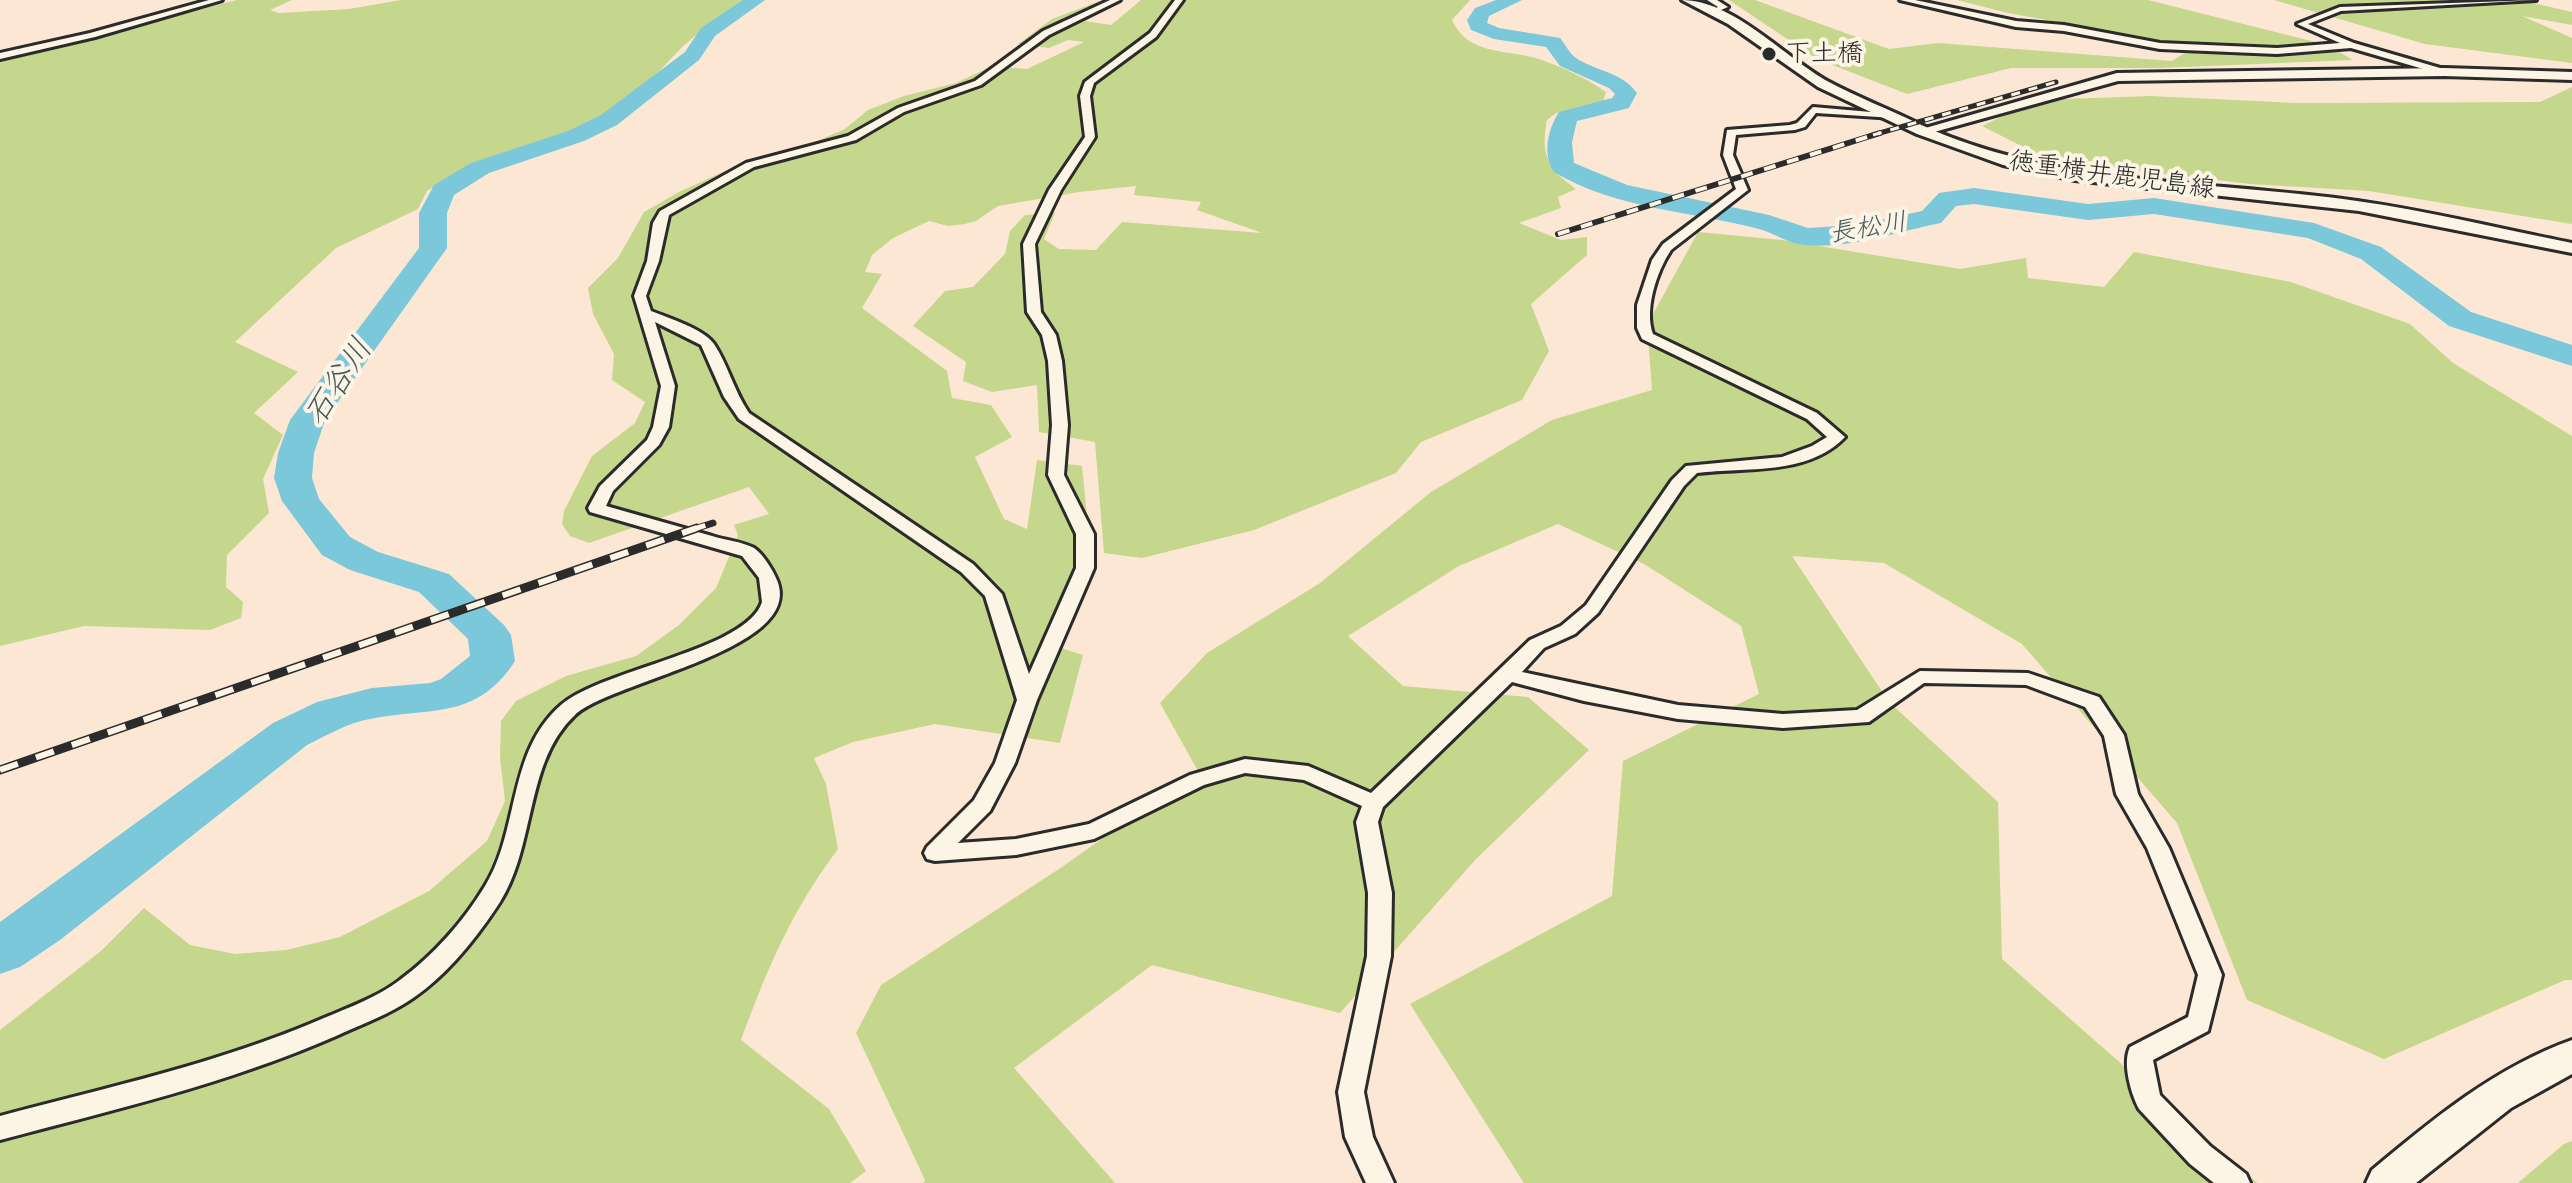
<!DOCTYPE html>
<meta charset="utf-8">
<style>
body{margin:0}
canvas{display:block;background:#fce7d4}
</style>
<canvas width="2572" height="1183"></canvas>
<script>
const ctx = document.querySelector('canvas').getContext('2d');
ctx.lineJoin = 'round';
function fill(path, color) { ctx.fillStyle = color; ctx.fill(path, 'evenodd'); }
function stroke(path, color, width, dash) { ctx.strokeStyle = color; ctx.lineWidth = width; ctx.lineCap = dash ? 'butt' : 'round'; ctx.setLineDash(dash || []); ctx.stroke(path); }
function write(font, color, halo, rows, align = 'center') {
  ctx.font = font + ' "Comic Neue","Klee One",sans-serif'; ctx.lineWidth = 8; ctx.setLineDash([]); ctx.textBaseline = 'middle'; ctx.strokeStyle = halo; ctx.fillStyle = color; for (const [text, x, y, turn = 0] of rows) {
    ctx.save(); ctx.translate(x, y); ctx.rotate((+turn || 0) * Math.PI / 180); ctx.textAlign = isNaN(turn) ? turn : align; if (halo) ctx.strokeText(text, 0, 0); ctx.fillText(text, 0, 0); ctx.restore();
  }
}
fill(new Path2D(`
 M237,0H292L270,10L279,13L349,9L401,0H748L713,21L682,47L649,82L597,120L570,133L459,171L427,191L418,209L336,248L235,342L298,372L254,413L283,435L263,479L269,513L227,555L226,587L243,602L241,618L210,630L84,626L0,646V60Z
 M1102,0H1125L1085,21L1111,25L1141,0H1470L1452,20C1468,56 1507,49 1539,59C1562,67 1586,78 1606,92L1603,102L1556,113L1547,120C1540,155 1548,169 1576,189L1558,197L1561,208L1519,223L1561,240L1587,237V255L1531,304L1549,351L1522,400L1421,442L1396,473L1254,530L1142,558L1104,553L1095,442L1039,432L1037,385L992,392L963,381L966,362L913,326L945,291L973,287L1005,254L1010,231L1025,215L1055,213L1044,239L1059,249L1096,250L1122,222L1262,233L1197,210L1201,202L1134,195L1136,186L1079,192L998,206L976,221L965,224L948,226L929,221L893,238L872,255L865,272L882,274L862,308L947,371L952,398L991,405L1012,437L975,457L1004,519L1027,529L1037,460L1082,466L1092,566L1061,648L1083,655L1060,743L935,724L853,742L814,758L826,784L838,849C792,910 767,969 741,1040L829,1109L866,1171L850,1183H0V1030L101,951L144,908L190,945L235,954L286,950L340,937L429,891L487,841L505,801L500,757L501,721L516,701L566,676L636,656L679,625L716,588L738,535L734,525L769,514L749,487L589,543L570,536L562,524L564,511L592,456L635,423L645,402L612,380L614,354L593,314L588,288L618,258L644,212L679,192L751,159L805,146L845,129L868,110L904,96L956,83L992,66L1027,69L1084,42L1068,40L1049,48L1018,44L1052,19Z
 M1729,0H1755L1889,49L1938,43L2172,61L2194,47L2008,13L1957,0H2148L2327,45L2353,60L2161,68H2011L1907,94L1817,59Z
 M2274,0H2520L2572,12V25L2522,16L2572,38V63L2425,44Z
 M2572,87V224L2369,191L2250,184L2049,160L1982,126L2036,100L2151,96L2297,103L2540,102Z
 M1698,232L1782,240L1960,269L2026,258L2028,278L2104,287L2134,252L2291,282L2410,324L2453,363L2572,436V980H2565L2384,1059L2247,1000L2177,823L2022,644L1884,563L1792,556L1889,702L1998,802L2002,959L2257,1183H1524L1410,1004L1612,896L1623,761L1759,694L1741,626L1644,564L1558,524L1459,566L1348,636L1403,686L1528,697L1589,750L1475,860L1340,1013L1152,965L1014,1068L1115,1183H923L925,1180L856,1033L881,985L1062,867L1198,771L1160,703L1207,653L1320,583L1431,492L1552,420L1652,390L1647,325Z
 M2572,1141V1183H2518L2564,1144Z`), '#c5d78c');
fill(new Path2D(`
 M743,0H765L715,36L699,60L617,125L584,141L489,173L454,195L447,213V248L325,420L314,453L312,478L319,499L350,537L378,552L449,574L504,625L511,635L515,661C477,721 428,707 370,719C348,723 327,735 307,745L60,940L20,967L0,974V922L273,723L317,702L372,688L430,683L441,679L470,656L468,639L419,592L350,570L322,555L282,501L274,478L278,453L290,420L419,248V213L434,185L471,163L568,131L601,115L685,52L701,28Z
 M1496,0H1522L1489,16L1487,23L1499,28L1560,38C1565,44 1570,54 1576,58C1597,72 1621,71 1637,93L1629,108L1577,121L1572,142L1574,163L1627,185L1769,215L1808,228L1857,225L1922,211L1939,193L1974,188L2088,204L2154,198L2314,223L2381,247L2471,312L2572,345V366L2449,326L2361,259L2308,238L2154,214L2088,220L1974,204L1956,206L1941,223L1931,225C1891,234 1846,249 1805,245C1789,244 1774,233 1759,229C1691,211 1615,209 1554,172C1542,154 1548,129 1559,112L1612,98L1615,94L1609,88L1560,66L1546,47L1494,39L1471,30L1467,20L1475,8Z`), '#7bc8da');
const minor = new Path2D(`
 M209,0H222L95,37L0,59V53L90,33Z
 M1110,0H1120L1049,35L981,85L904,112L856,140L754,167L669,215L659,261L646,296L651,311C668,318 704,329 714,344C728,365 734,391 749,413L973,564L1002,594L1029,674L1076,568V534L1048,475L1052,425L1048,361L1042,335L1027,312L1023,244L1049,190L1085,137L1080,96L1085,82L1150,33L1175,0H1183L1156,37L1094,83L1090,96L1095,137L1061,190L1035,244L1041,312L1056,335L1062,361L1068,425L1064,475L1094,534V568L1037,700L1015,763L990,811L958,843L1016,839L1089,824L1190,775L1245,759L1308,766L1371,793L1530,640L1561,626L1586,605L1672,480L1686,466L1782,457L1812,446L1827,437L1807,419L1642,339L1637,328V305L1652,260L1663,244L1736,189L1723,155L1727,130L1790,125L1797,123L1813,107L1894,114V118L1816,113L1805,127L1795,130L1736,135L1733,155L1748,190L1671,250C1657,271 1644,309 1653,334L1817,413L1845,437C1808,476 1745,467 1697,473L1684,486L1598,613L1575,634L1544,648L1522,672L1678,705L1783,714L1857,710L1920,671L2028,673L2099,697L2124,735L2138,794L2169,848L2222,975L2208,1031L2153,1060L2160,1095L2210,1146L2246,1174L2250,1183H2214L2190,1164L2139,1109C2131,1094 2122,1063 2130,1047L2188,1017L2198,975L2147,848L2116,794L2104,736L2085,707L2026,685L1924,683L1869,722L1783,728L1678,719L1584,701L1512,682L1383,807L1378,822L1392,893L1391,956L1364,1092L1373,1137L1394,1183H1366L1345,1137L1338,1092L1367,956L1368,893L1356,822L1362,806L1304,780L1245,773L1204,785L1094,839L1016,855L935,861L927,859L924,853L927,847L974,800L995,763L1017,700L985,596L961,572L739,419L724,397L701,345L655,322L675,386L669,427L659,445L613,491L606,506C641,516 677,526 712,536C725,540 743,542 754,548C763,554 772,569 776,578C810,649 613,680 575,715C525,761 536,845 500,902C478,936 447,975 413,998C390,1014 362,1024 336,1036C229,1083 113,1110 0,1140V1116C109,1087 220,1063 324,1018C350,1007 378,997 400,980C433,956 464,921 485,886C520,830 507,752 561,705C603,669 747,650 762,602L759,578L742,556L590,512L588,508L600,486L647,440L653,427L661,386L634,296L647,261L653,223L660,211L746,163L848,136L898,108L975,81L1043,31Z
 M1707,0H1717L1728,7L1712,14V10L1718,7Z
 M1900,0H1915L2016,21L2064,25L2160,43L2277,48L2340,43L2297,24L2340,7L2536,0L2341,11L2308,24L2354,43L2447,70L2444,75L2351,48L2277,54L2160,49L2064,31L2016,27Z`);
const tertiary = new Path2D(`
 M2444,68L2572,72V80L2444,76L2118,81L1927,134L1915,131L2117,73Z`);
const secondary = new Path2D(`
 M1682,0C1733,0 1785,58 1829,82C1857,97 1888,109 1917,123C2053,187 2211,180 2357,201C2429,211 2501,229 2572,243V253L2359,211L2075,180L2003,165L1917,134L1818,87L1728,24Z
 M2572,1040V1074L2511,1108L2416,1183H2366L2372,1170C2433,1119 2496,1067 2572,1040Z`);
stroke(minor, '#2b2b2b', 6);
stroke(tertiary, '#2b2b2b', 6);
stroke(secondary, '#2b2b2b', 6);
fill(minor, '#fcf5e5');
fill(tertiary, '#fcf5e5');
fill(secondary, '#fcf5e5');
const railFar3 = new Path2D(`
 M1873,135L2056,82`);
const railFar2 = new Path2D(`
 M1558,234L1880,133`);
const railFar1 = new Path2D(`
 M691,530L713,523`);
const rail = new Path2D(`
 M0,770L697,528`);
stroke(railFar3, '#2b2b2b', 5);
stroke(railFar2, '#2b2b2b', 6);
stroke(railFar1, '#2b2b2b', 7);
stroke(rail, '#2b2b2b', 9);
stroke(railFar3, '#fcf5e5', 3, [9]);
stroke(railFar2, '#fcf5e5', 4, [12]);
stroke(railFar1, '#fcf5e5', 5, [15]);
stroke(rail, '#fcf5e5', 6, [19]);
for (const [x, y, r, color] of [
 [1769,54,8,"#2b2b2b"]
]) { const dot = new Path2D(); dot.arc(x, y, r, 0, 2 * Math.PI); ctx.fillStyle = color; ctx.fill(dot); stroke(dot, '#fcf5e5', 3); }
write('26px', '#2b2b2b', '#fcf5e5', [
 ["下土橋",1785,54]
], 'left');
write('26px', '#2b2b2b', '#fcf5e5', [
 ["徳重横井鹿児島線",2112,175,8]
]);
write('italic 26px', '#435a60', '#fcf5e5', [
 ["長松川",1868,228,-9]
]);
write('italic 32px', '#435a60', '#fcf5e5', [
 ["石谷川",339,382,-57]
]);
</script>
